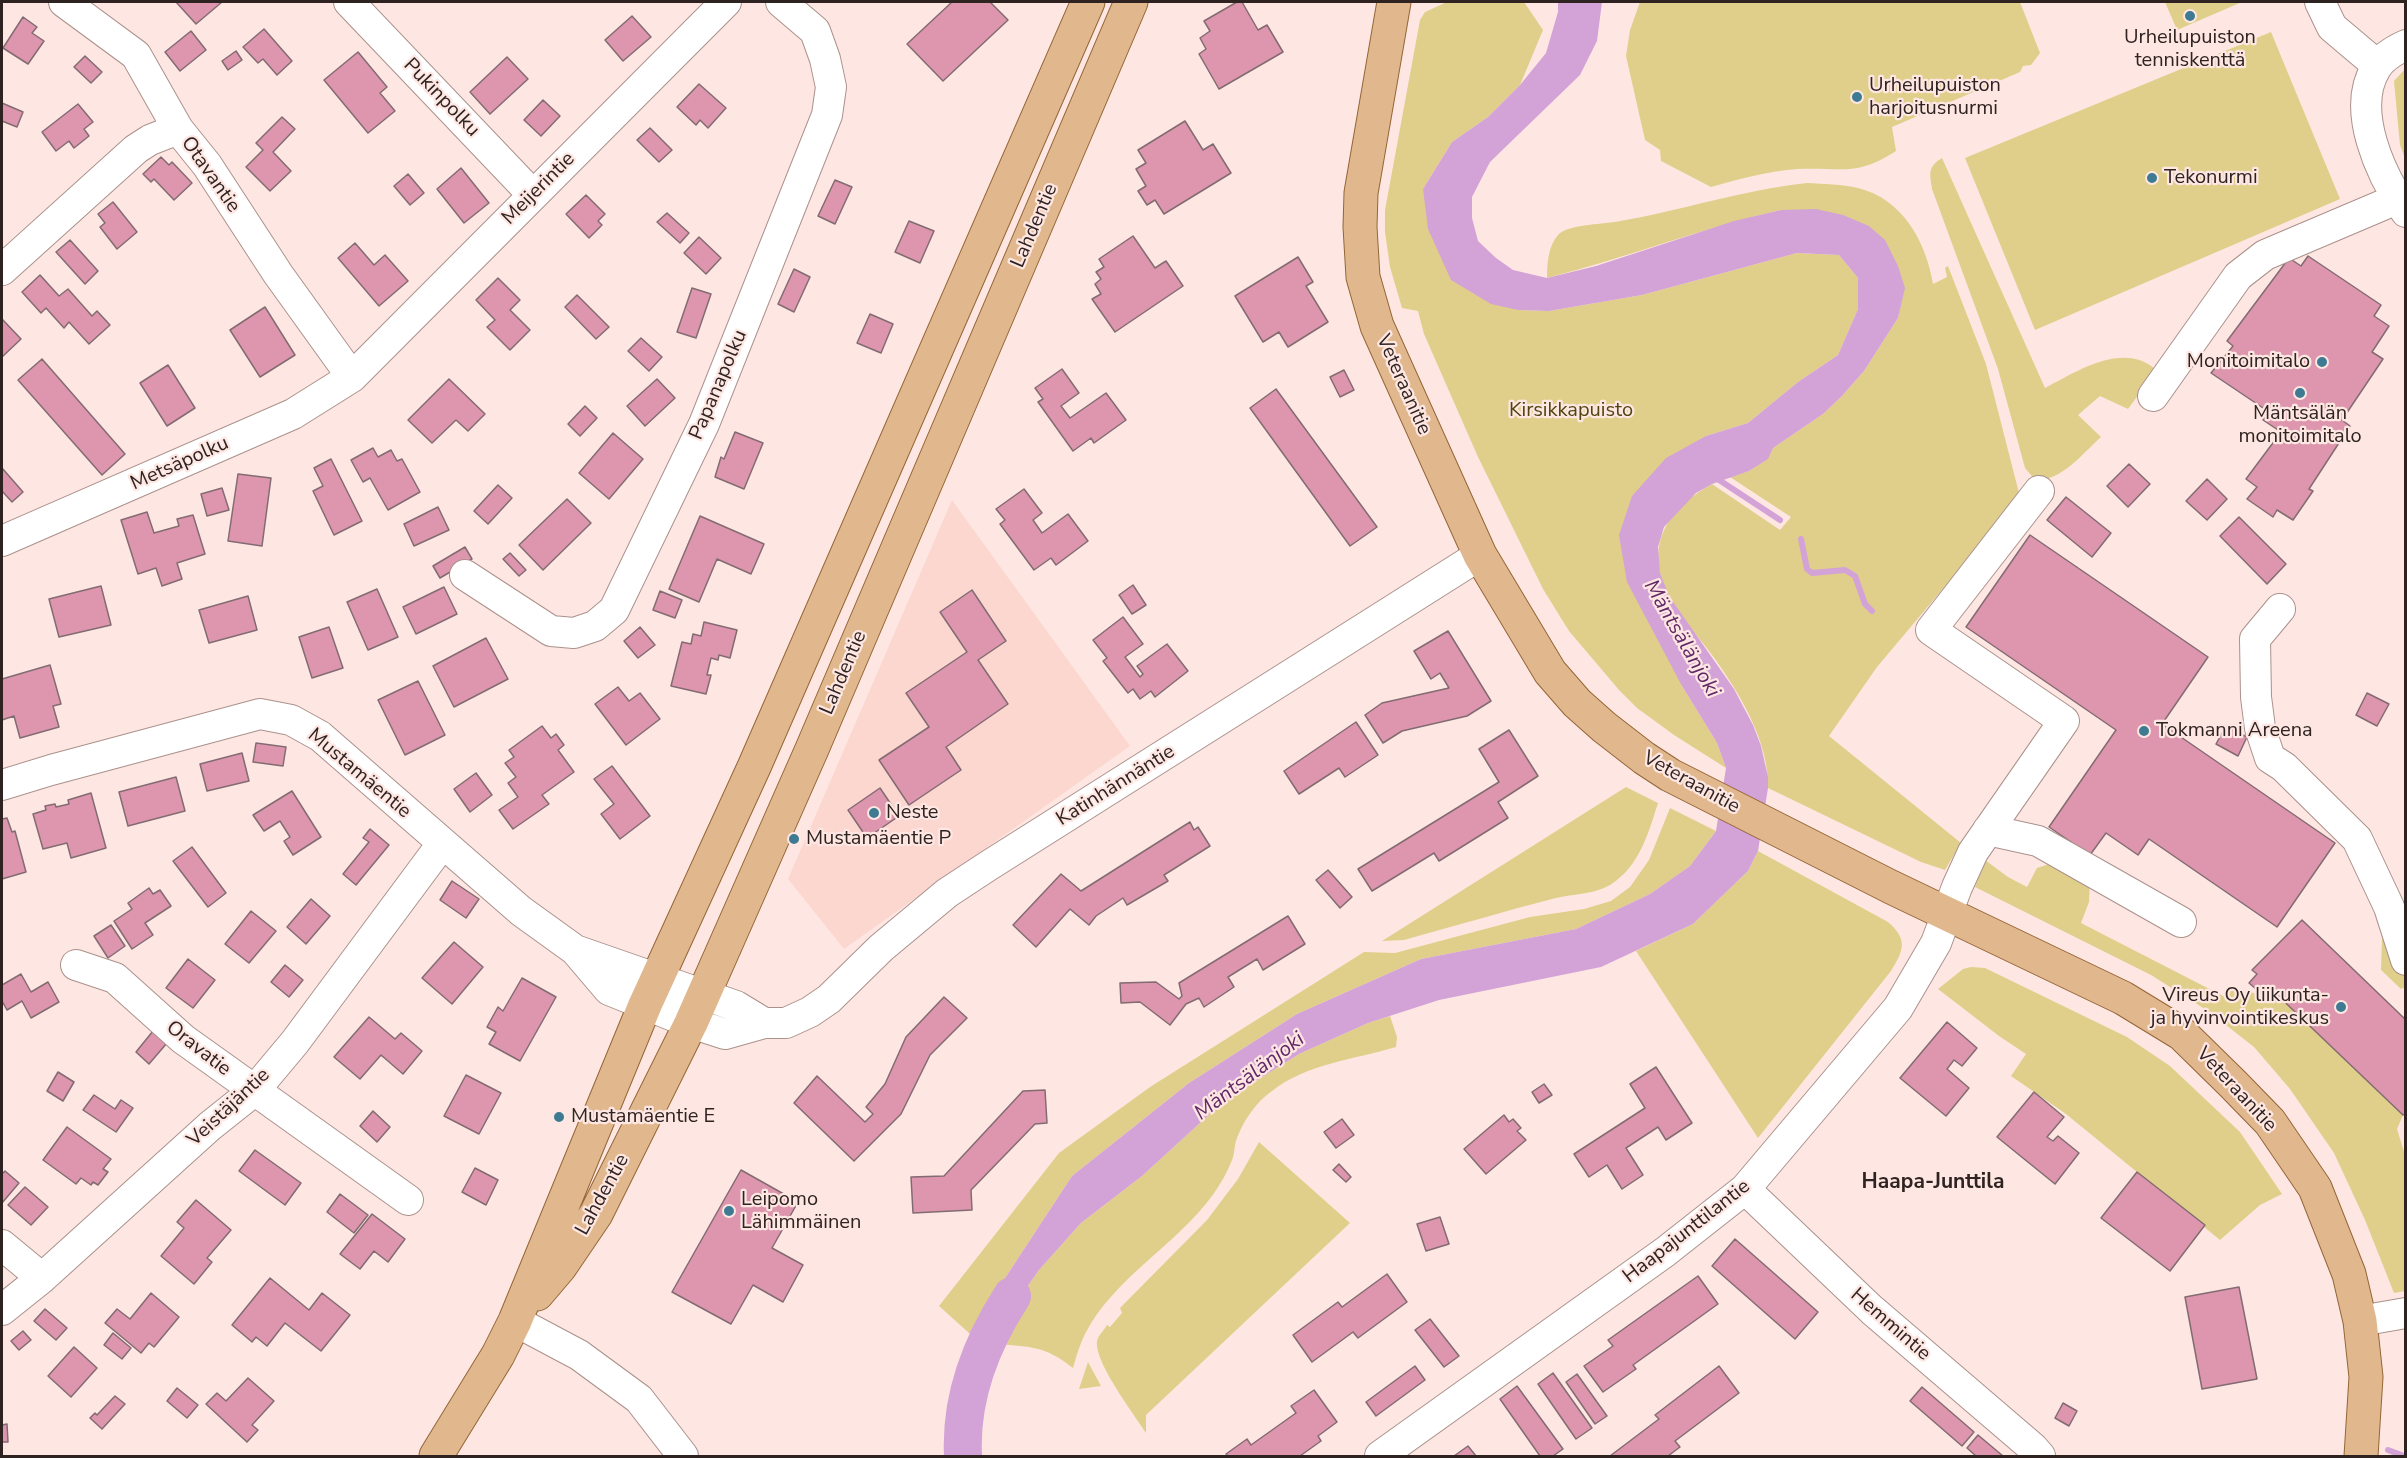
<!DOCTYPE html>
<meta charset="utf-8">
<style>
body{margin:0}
#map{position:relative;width:2407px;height:1458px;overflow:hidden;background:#fee7e2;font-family:"Nunito Sans",sans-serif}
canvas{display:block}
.frame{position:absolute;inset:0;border:3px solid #2e2321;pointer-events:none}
</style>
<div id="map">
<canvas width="2407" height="1458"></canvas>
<div class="frame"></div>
</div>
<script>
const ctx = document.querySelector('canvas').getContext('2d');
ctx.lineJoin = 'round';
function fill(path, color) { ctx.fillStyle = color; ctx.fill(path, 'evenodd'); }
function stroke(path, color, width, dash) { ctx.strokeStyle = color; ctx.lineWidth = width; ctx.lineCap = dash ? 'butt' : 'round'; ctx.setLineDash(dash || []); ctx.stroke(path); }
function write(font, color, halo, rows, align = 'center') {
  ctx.font = font + ' "Nunito Sans",sans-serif'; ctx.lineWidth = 4.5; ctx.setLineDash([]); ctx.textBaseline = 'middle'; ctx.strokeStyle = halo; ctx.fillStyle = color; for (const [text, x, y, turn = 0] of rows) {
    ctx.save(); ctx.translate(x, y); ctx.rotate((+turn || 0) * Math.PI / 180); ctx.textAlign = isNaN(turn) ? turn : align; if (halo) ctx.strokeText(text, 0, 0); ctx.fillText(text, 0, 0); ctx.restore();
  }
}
fill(new Path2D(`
 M952,500L1130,746L844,949L788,879Z`), '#fcd7d0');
fill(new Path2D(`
 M1447,2H1524L1543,30L1520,85L1488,117L1452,142L1423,189L1518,310L1549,311L1642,295L1797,253L1839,255L1858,278V309L1838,355L1798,382L1748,423L1706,436L1632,496L1682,686L1717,743L1726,768L1674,735L1637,708L1619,690L1569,631L1543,589L1478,457L1424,334L1418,311L1402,308L1390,267L1385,232V210L1420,20L1425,12Z
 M1640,2H2020L2040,53L2031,65L2023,66L2020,72L1892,127L1896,151C1856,177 1842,167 1798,169C1768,171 1740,179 1711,187L1661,161L1660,150L1645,140L1626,56L1630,30Z
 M2165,2H2242L2177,30Z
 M2271,32L2340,199L2035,330L1965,158Z
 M2405,69V158L2400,145L2394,81Z
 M1942,158L2045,388C2076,372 2121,342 2154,368L2147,383L2128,409L2100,396L2078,415L2101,437C2082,454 2062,481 2035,480L2025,468L1998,369L1932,189C1930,174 1927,167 1942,158Z
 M1807,183C1824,184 1842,184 1858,188C1903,199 1926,242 1933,284L1947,277L1945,268L1948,266L1986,364L2020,497L1877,667L1829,736L1961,843L1945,870L1921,862L1768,788C1769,742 1741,696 1715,659C1700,638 1681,619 1669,596C1643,546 1667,509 1712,484L1780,530L1791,517L1730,477L1749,471L1767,459L1773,448L1823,414L1842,396L1864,371L1898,318L1904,288L1781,210C1701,228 1626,258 1547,278C1547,264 1548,246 1558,235C1566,225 1601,224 1615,222C1680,211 1742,190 1807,183Z
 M1626,787L1658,803C1649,831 1641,861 1617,880C1599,895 1577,893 1556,898C1505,911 1455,926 1404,940L1382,941Z
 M1670,808L1716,831L1690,866L1650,894L1576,929L1421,959L1297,1014L1189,1083L1072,1176L969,1333L939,1306L1059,1153L1150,1087L1364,952L1395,953L1530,917L1584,909L1611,901L1630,887L1649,860Z
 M1758,851L1888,922C1909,940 1903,951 1891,971L1758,1138L1636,951L1693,924L1748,871Z
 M1985,860L2008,877L2027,887L2037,868L2055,862L2090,879L2089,902L2081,923L2225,997L2231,990L2263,994L2270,988L2403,1115L2397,1129L2405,1155V1291L2394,1293L2365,1220L2334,1153L2290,1089L2254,1047L2208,1011L2151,975L1975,887Z
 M2382,937H2387L2405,978V987L2401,989L2381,970Z
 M1971,967L1985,968L2127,1037L2170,1066L2240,1132L2282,1194L2260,1205L2220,1240L2066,1114L2011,1076L2026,1054L1999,1036L1938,989L1963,969Z
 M1390,1016L1397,1037L1396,1047C1353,1060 1308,1063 1272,1091C1256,1102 1244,1120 1237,1138C1234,1145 1235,1153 1232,1160C1227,1173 1220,1185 1212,1196C1176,1245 1113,1279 1085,1334C1080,1344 1076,1357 1073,1368C1045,1346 1032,1347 998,1344L1011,1310L1039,1270L1081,1223L1142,1176L1224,1101L1299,1054L1368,1023Z
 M1259,1142L1350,1223L1146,1415V1433C1134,1414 1094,1362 1097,1341C1098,1336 1104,1330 1107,1325L1110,1327L1122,1313L1120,1308L1207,1220L1238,1179Z
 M1088,1362L1101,1386L1079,1389Z`), '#e0cf8b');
fill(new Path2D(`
 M1558,2H1602L1597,41L1580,75L1490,162L1472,197V218L1478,241L1496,258L1513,270L1547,278L1596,266L1734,221L1781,210L1816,209L1843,215L1869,226L1885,240L1898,266L1905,288L1898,318L1864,371L1842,396L1823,414L1773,448L1768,459L1749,471L1712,484L1696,493L1664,527L1658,547L1660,573L1669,596L1734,689L1753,725L1761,746L1768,777V788L1758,851L1748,871L1693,924L1601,967L1439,1000L1368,1023L1299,1054L1224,1101L1142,1176L1081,1223L1039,1270L1011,1310L998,1344L969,1333L1072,1176L1189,1083L1297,1014L1421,959L1576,929L1650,894L1690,866L1716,831L1726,768L1717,743L1682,686L1627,582L1619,535L1632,496L1666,458L1706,436L1748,423L1798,382L1838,355L1858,309V278L1839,255L1797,253L1642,295L1549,311L1518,310L1491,304L1451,280L1428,229L1423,189L1452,142L1488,117L1520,85L1546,53L1558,12Z`), '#d3a2d6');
stroke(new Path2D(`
 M1713,476L1780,520
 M1801,539L1807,569L1812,573L1845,570L1855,576L1865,604L1872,611
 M2388,1450L2404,1456`), '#d3a2d6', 6);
stroke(new Path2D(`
 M963,1456C960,1398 981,1344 1012,1296`), '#d3a2d6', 38);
const building = new Path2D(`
 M176,2H222L196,24Z
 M952,2H990L1008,20L943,81L907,44Z
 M1237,2H1242L1258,30L1267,25L1283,52L1219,89L1199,54L1206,49L1200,38L1210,31L1204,21Z
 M632,16L651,37L623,61L605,40Z
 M23,17L37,27L32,33L44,41L28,64L3,48Z
 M264,29L292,61L277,75L263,59L258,63L243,47Z
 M191,31L206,50L180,71L165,52Z
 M236,51L242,60L228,70L222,61Z
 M358,52L387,87L380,93L395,111L368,133L324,80Z
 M85,56L102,72L91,83L74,67Z
 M507,57L528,79L490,114L470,92Z
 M699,84L726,108L708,128L700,120L696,125L677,107Z
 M543,100L560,116L541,136L524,120Z
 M2,103L23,112L17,127L2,121Z
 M78,104L93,122L84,129L89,136L74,148L69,141L56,151L42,132Z
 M282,117L295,129L273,152L291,171L270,191L246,167L263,150L256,143Z
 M1185,121L1203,150L1213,144L1231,173L1164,214L1155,200L1147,205L1138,191L1146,186L1136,169L1146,163L1138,150Z
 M650,128L672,150L659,162L637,140Z
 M161,157L169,165L172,162L192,183L174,200L154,179L151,182L143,174Z
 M461,168L489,203L464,223L437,189Z
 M408,174L424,193L410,205L394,186Z
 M835,180L852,187L835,224L818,216Z
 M586,195L605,214L598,221L602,225L589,238L566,214Z
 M113,202L137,232L117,249L100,227L105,223L98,214Z
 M667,213L689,233L680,243L657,222Z
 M909,221L934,231L920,263L895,252Z
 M1133,236L1155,268L1166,261L1183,286L1115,332L1092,299L1101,294L1095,284L1101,279L1096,272L1104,267L1099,259Z
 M699,237L721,258L706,274L684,253Z
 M70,240L98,271L85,284L56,252Z
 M355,243L374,265L385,255L408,281L379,306L338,258Z
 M2308,256L2381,305L2374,316L2389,326L2372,352L2383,359L2342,420L2350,426L2309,489L2313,491L2293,520L2277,510L2273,517L2247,499L2257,487L2246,479L2281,432L2263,420L2269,412L2211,373L2233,346L2227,341L2289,258L2301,266Z
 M1298,257L1313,282L1306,286L1328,322L1288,347L1279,332L1263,342L1235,296Z
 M794,269L810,277L794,312L778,304Z
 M40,275L59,296L68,289L92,316L97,311L110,325L89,344L69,322L64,328L46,308L41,313L22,292Z
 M498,278L520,300L510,310L530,330L510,350L487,327L495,320L476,300Z
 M692,288L711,294L696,338L677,332Z
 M577,295L609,327L596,339L565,307Z
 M265,307L295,355L260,377L230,330Z
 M870,314L893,324L881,353L857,343Z
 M2,319L21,339L2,357Z
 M641,338L662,357L649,371L628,351Z
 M42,359L125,454L102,475L18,380Z
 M168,365L195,408L167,426L140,383Z
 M1062,369L1079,393L1061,406L1070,418L1106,393L1126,420L1094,443L1091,438L1073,451L1038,402L1043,399L1035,388Z
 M1344,370L1354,390L1340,397L1330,377Z
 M449,379L485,414L468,431L456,420L432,443L408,420Z
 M657,379L675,398L645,426L627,406Z
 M1276,389L1377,527L1350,546L1250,408Z
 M585,406L597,418L580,436L568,424Z
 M735,432L763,443L744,489L715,477L721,457L724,459Z
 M613,433L643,459L609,499L579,473Z
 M373,448L378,457L391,450L397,461L402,459L420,492L388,510L370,478L363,482L351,460Z
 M331,459L362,521L334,535L313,491L323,486L314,468Z
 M2129,464L2150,484L2128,507L2107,486Z
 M2,468L23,492L12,502L2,491Z
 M238,474L271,478L262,546L228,541Z
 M2207,479L2227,499L2207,520L2186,501Z
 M498,485L512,498L488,524L474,511Z
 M222,488L229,510L207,516L201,494Z
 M1024,489L1042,513L1033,520L1042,533L1068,514L1088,541L1056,565L1051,558L1034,570L1000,524L1005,520L996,509Z
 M2066,497L2111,533L2092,557L2047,520Z
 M567,499L591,523L543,570L519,545Z
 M438,507L449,530L414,546L404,524Z
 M147,512L154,533L179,526L177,519L193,515L205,554L177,563L182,579L162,586L156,568L138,574L121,520Z
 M700,516L764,544L751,574L717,559L699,602L669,589Z
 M2239,517L2286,564L2267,584L2220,536Z
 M2030,535L2208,657L2162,724L2335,843L2277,927L2149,839L2138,855L2106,833L2090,855L2049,827L2116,730L1966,627Z
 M465,547L472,559L440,578L433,566Z
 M510,553L526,570L519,576L503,559Z
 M1133,585L1146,605L1132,614L1119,595Z
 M101,586L111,625L59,637L49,599Z
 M444,587L457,614L416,634L403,607Z
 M377,589L398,637L368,650L347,602Z
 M972,590L1006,641L978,660L1008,704L946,747L961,770L909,805L879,760L929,727L906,693L967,652L940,612Z
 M660,591L682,600L675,618L653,610Z
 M248,596L257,630L209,643L199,610Z
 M1123,617L1143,644L1125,657L1140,677L1143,674L1137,666L1167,644L1188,671L1155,697L1151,691L1140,699L1133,689L1128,693L1103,661L1107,658L1093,640Z
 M704,622L737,630L730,658L719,655L718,660L711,658L707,675H711L706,694L671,686L682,642L691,644L693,634L701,636Z
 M329,627L343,668L312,678L299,637Z
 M640,627L655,645L638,658L624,641Z
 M1448,631L1491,701L1467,716L1402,731L1383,743L1365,715L1382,703L1449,688L1440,673L1431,679L1414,651Z
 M486,638L508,679L454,707L433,666Z
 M50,665L61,704L53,706L59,727L20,738L14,716L2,720V679Z
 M418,681L445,735L405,755L378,700Z
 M618,687L629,701L640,693L660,719L626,745L595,704Z
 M2367,693L2389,704L2377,726L2356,715Z
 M1356,722L1378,755L1345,777L1339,768L1299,794L1284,771Z
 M542,726L551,738L556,734L564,745L558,750L574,772L542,795L549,804L513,829L499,810L518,797L508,783L516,777L505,763L514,757L509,750Z
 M2226,726L2247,737L2238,756L2216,744Z
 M1509,730L1538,776L1498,802L1508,818L1439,861L1434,853L1372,891L1358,869L1499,782L1479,749Z
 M256,743L286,747L283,766L253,762Z
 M242,753L249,781L207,791L200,764Z
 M612,766L650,816L620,839L601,814L614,804L594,779Z
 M476,773L492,795L470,812L454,789Z
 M176,777L185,811L128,826L119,792Z
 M880,788L899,816L867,838L848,810Z
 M292,791L321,837L293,855L284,841L290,837L280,821L264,831L253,815Z
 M91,793L106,848L71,858L67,843L43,849L33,814L46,810L45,806L55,804L56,807L69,804L68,800Z
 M7,818L12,832L15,831L26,872L2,879V819Z
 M1190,822L1194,830L1198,827L1210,846L1164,875L1168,881L1127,905L1123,898L1096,916L1089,925L1070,909L1036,947L1013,925L1061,874L1081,891Z
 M370,829L389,845L356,885L343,874L369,842L363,838Z
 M192,847L226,893L208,907L173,861Z
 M1328,870L1352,897L1340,908L1316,880Z
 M452,881L479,899L466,918L440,900Z
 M149,888L153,894L160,890L171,906L145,923L153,935L132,949L114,921L132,909L128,903Z
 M311,899L330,916L306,944L287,927Z
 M251,911L276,931L249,963L225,944Z
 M1288,916L1305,944L1263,970L1257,959L1228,977L1234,987L1204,1007L1199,998L1186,1004L1170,1025L1140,1002L1121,1003L1120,983L1156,982L1179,999L1182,996L1179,983Z
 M2302,920L2406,1020V1113L2403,1115L2270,988L2263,995L2249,983L2257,974L2252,970Z
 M111,925L125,946L108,958L94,936Z
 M454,942L483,967L452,1004L422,978Z
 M188,959L215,980L193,1008L166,988Z
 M285,965L303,980L289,997L271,982Z
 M21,974L31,992L48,982L59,1002L31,1018L22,1001L7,1010L2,1001V985Z
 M522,978L556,997L520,1061L489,1044L496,1032L487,1027L498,1007L503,1011Z
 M944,997L967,1018L930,1055L901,1114L854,1161L794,1103L817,1076L865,1122L873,1114L866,1107L885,1084L906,1037Z
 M369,1017L395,1039L401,1033L422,1051L403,1074L381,1055L360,1079L334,1057Z
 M1947,1022L1977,1048L1962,1066L1954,1060L1947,1069L1969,1088L1946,1116L1900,1078Z
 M153,1031L167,1043L149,1064L136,1052Z
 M1656,1067L1692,1123L1666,1140L1658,1127L1626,1148L1643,1175L1622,1189L1607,1165L1589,1177L1574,1154L1645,1108L1630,1084Z
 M58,1072L74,1082L63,1101L47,1091Z
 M466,1075L501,1093L479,1134L444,1116Z
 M1544,1084L1552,1095L1539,1103L1532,1092Z
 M1045,1090L1047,1123L1035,1124L971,1190L972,1210L913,1213L911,1177L944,1176L1023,1091Z
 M2034,1092L2064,1117L2047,1137L2053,1141L2058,1136L2079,1153L2055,1184L1997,1137Z
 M94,1095L115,1109L121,1100L133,1108L116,1132L83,1110Z
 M373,1111L390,1127L377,1142L360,1126Z
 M1504,1115L1509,1122L1513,1119L1521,1128L1517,1131L1526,1140L1486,1174L1464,1149Z
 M1342,1119L1354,1135L1336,1148L1324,1132Z
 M67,1127L111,1159L103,1169L108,1172L98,1185L93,1182L91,1185L81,1178L76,1184L43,1160Z
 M255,1150L301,1183L285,1205L239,1171Z
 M1339,1164L1351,1177L1346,1182L1333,1170Z
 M475,1168L498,1180L486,1205L462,1192Z
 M741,1170L798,1202L772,1248L803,1265L783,1302L753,1285L731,1324L672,1292Z
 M5,1171L19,1183L2,1203V1174Z
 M2137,1172L2205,1225L2170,1271L2101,1218Z
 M25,1187L48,1207L31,1225L8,1205Z
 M340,1194L368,1215L354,1233L327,1212Z
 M196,1200L231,1230L207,1258L212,1262L194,1284L161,1256L184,1228L177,1222Z
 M372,1214L405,1239L388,1262L374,1251L360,1269L340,1254Z
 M1440,1217L1449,1244L1426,1251L1417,1224Z
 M1735,1239L1818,1312L1795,1339L1712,1266Z
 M1387,1274L1407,1302L1358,1338L1353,1332L1312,1362L1293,1335L1338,1302L1342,1307Z
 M1698,1276L1718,1304L1633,1365L1636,1369L1603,1392L1584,1366L1613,1346L1608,1340Z
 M270,1278L309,1310L322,1293L350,1315L321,1351L285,1323L267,1346L256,1337L252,1342L232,1325Z
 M2239,1287L2257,1379L2202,1389L2185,1297Z
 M151,1293L179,1317L154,1347L149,1343L141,1353L105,1323L117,1309L130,1319Z
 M45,1309L67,1328L56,1340L34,1321Z
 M1430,1319L1459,1356L1444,1367L1415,1330Z
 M23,1331L31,1340L19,1350L11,1341Z
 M113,1333L131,1348L122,1359L104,1345Z
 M74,1347L97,1368L71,1397L48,1376Z
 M1415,1366L1425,1380L1376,1416L1366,1402Z
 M1719,1366L1739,1393L1675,1441L1680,1447L1668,1456H1610L1659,1419L1655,1415Z
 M1553,1373L1592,1428L1576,1439L1538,1384Z
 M1577,1374L1607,1416L1595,1424L1566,1382Z
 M248,1378L274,1401L252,1425L258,1430L247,1442L206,1404L217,1393L226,1401Z
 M1517,1386L1563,1449L1553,1456H1540L1500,1399Z
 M1922,1387L1974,1432L1962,1446L1910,1401Z
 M177,1388L198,1405L187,1418L167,1401Z
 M1314,1390L1337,1422L1318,1436L1321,1441L1300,1456H1228L1226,1454L1247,1439L1251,1445L1296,1413L1291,1406Z
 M115,1396L125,1404L102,1429L90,1418L95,1413L97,1415Z
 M2063,1403L2077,1411L2069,1426L2055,1418Z
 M7,1424L8,1442H2V1425Z
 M1978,1435L2003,1456H1976L1967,1448Z
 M1468,1446L1476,1456H1454Z`);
fill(building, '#dd96ae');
stroke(building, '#836b72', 1.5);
const minor = new Path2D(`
 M64,2L136,55L178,129
 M349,2L533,195
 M2320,2L2332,27L2377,65
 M2406,45C2395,50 2382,58 2376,68C2350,110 2381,175 2406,212
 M2,270L136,149L150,140L178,129L207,165L278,274L352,377
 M2153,396L2238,276L2265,255L2397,199
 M2,541L293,414L352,377L726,2
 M465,575L551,631L574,633L595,626L614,610L704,424L827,115L831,87L825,59L815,31L781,2
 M2280,609L2255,639L2256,697L2260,728L2270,758L2284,767L2357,839L2389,907L2406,960
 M2,785L51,770L260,714L291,720L320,736L521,911L575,950L609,990L691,1023L725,1034L764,1023H786L810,1012L829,999L881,948L947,893L988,866L1480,555
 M1988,830L2038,841L2181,922
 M575,950L736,1006L764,1023
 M76,965L115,978L183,1039L408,1200
 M1745,1189L1872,1310L2033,1448L2040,1456
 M2,1245L42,1278
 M2,1310L42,1278L210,1126L254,1091L295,1042L442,844
 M515,1321L579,1355L639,1399L683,1456
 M2360,1321L2406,1313
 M1380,1456L1665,1252L1745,1189L1898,1008L1936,943L1957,887L1973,852L2064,721L1931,630L2039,491`);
const major = new Path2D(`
 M1394,2L1361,193L1360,227L1363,277L1377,326L1480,555L1550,672L1577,703L1604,727L1644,758L1670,775L1891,887L2123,998L2182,1034L2233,1084L2270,1122L2315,1188L2349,1274L2360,1321L2366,1377L2361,1456
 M537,1294L560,1267L596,1214L691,1023L812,749L1131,2
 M436,1456L498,1355L515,1321L645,1005L754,767L1088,2`);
stroke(minor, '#ab918c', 32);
stroke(major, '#956536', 35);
stroke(minor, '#fff', 30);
stroke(major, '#e1b88e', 33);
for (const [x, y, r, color] of [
 [2190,16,6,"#3e7a91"],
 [1857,97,6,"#3e7a91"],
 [2152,178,6,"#3e7a91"],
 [2322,362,6,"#3e7a91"],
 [2300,393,6,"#3e7a91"],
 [2144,731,6,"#3e7a91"],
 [874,813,6,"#3e7a91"],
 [794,839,6,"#3e7a91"],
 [2341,1007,6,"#3e7a91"],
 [559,1117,6,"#3e7a91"],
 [729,1211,6,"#3e7a91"]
]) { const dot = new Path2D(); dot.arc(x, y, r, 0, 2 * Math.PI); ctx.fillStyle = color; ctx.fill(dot); stroke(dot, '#fee7e2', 2); }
write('20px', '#2e2321', '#fee7e2', [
 ["Urheilupuiston",2190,38,"center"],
 ["tenniskenttä",2190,61,"center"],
 ["Urheilupuiston",1869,86],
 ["harjoitusnurmi",1869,109],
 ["Tekonurmi",2164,178],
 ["Monitoimitalo",2310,362,"right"],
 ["Mäntsälän",2300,414,"center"],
 ["monitoimitalo",2300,437,"center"],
 ["Tokmanni Areena",2156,731],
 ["Neste",886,813],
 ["Mustamäentie P",806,839],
 ["Vireus Oy liikunta-",2329,996,"right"],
 ["ja hyvinvointikeskus",2329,1019,"right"],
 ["Mustamäentie E",571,1117],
 ["Leipomo",741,1200],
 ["Lähimmäinen",741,1223]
], 'left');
write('20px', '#2e2321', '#fee7e2', [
 ["Pukinpolku",441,98,46],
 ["Otavantie",210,175,55],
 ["Meijerintie",539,189,-45],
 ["Lahdentie",1035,226,-67],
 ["Papanapolku",719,385,-67],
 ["Veteraanitie",1403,385,66],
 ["Metsäpolku",180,464,-24],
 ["Lahdentie",844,673,-67],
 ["Mustamäentie",359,774,40],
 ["Veteraanitie",1691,783,29],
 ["Katinhännäntie",1116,786,-32],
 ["Oravatie",198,1049,38],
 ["Veteraanitie",2236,1090,47],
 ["Veistäjäntie",229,1108,-43],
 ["Lahdentie",603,1195,-61],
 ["Haapajunttilantie",1687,1232,-38],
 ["Hemmintie",1890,1325,41]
]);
write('20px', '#51450f', '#fee7e2', [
 ["Kirsikkapuisto",1571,411]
]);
write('italic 21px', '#622867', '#fee7e2', [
 ["Mäntsälänjoki",1681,639,60],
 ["Mäntsälänjoki",1250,1077,-37]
]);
write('bold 21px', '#2e2321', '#fee7e2', [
 ["Haapa-Junttila",1933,1183]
]);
</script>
